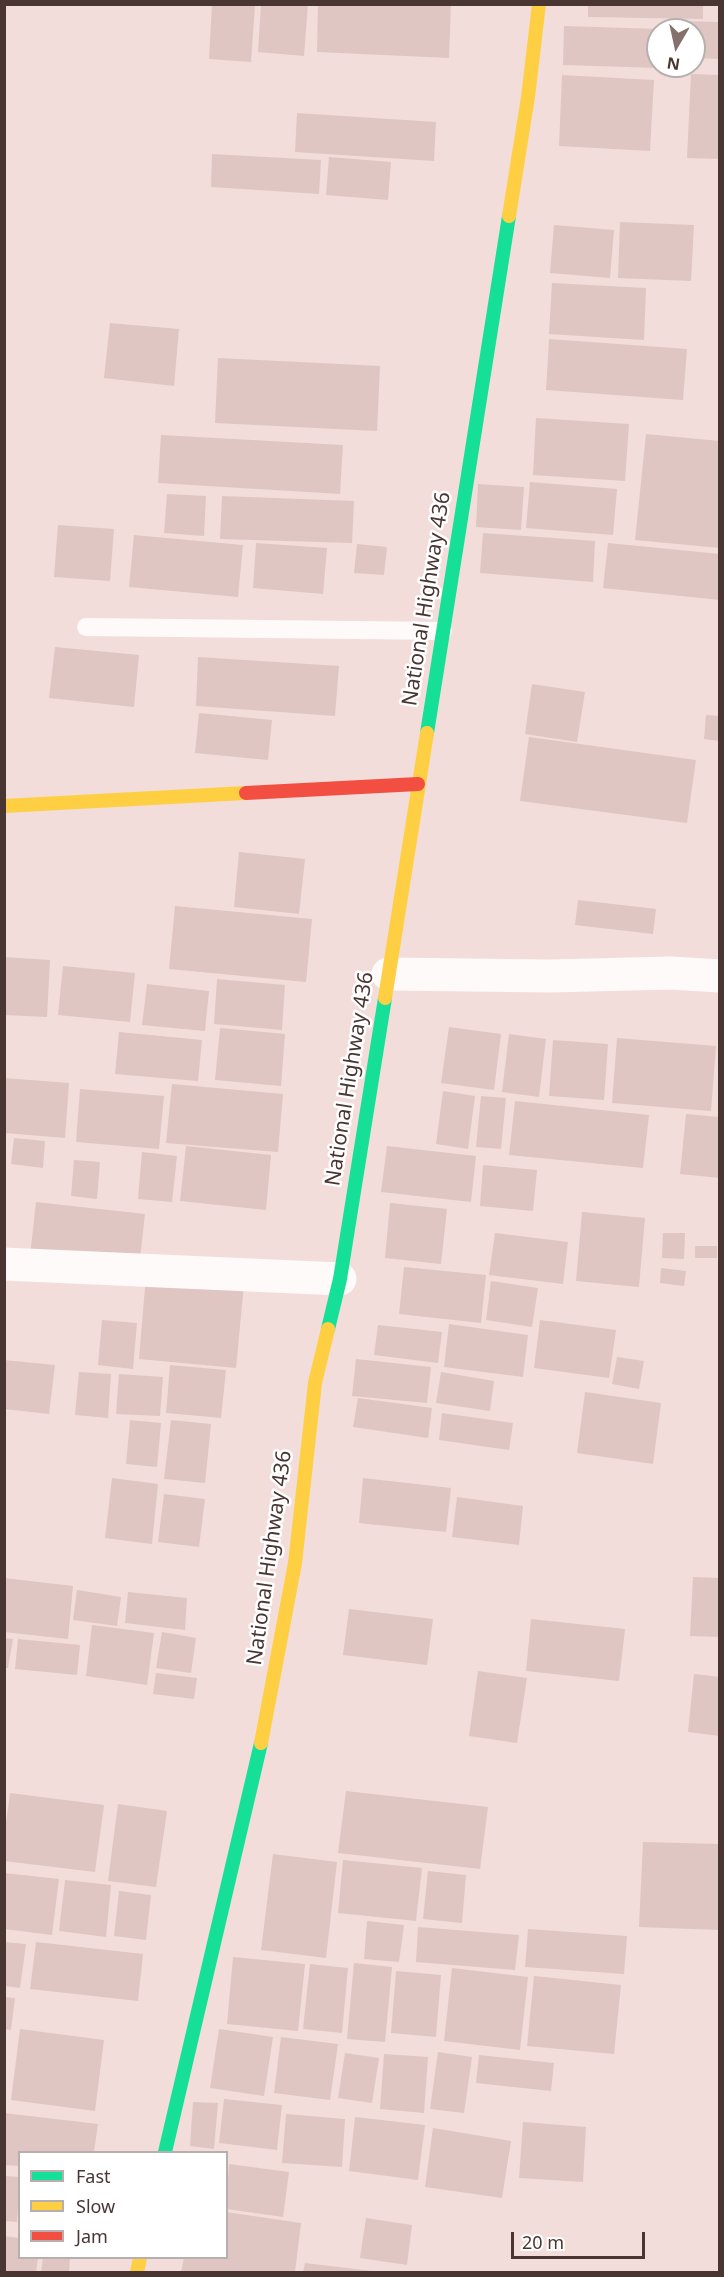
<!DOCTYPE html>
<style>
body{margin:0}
#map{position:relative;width:724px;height:2277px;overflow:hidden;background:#f2ddda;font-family:"Noto Sans",sans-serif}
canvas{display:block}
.frame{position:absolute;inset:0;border:6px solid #493633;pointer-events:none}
.legend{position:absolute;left:18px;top:2151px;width:210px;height:108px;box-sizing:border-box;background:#fff;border:2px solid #b6afad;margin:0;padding:8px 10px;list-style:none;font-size:18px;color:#493633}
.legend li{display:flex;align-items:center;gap:12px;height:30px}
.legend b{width:30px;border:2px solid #b6afad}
.north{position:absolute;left:646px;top:18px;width:60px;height:60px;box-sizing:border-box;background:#fff;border:2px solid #b6afad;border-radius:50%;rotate:189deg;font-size:16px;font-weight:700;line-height:24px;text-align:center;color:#493633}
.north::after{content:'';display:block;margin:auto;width:21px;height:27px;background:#84706d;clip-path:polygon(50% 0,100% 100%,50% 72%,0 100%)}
.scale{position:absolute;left:511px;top:2232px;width:134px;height:27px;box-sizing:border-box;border:3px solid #493633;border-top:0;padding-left:8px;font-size:18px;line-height:21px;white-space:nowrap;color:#493633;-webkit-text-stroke:4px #fff;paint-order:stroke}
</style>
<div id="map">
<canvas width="724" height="2277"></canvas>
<div class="frame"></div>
<ul class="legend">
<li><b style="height:8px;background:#16e098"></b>Fast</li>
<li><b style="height:8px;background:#ffcf43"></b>Slow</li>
<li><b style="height:8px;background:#f24e42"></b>Jam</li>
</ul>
<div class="north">N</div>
<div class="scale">20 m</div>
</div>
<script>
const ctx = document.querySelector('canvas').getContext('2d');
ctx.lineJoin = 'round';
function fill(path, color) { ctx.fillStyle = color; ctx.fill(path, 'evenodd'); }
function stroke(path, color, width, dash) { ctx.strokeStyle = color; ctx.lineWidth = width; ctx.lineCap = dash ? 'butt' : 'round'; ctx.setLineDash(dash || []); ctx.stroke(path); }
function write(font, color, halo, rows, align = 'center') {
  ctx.font = font + ' "Noto Sans",sans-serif'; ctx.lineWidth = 5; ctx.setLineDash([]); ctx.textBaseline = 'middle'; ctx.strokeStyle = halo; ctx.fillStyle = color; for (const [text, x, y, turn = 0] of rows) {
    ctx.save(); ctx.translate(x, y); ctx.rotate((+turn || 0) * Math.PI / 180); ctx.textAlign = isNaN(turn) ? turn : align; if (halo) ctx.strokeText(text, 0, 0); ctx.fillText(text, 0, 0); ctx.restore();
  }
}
fill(new Path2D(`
 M261,4H308L304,56L258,52Z
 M318,4H451L449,58L317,52Z
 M588,4H703V19L588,17Z
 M212,5H255L251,62L209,59Z
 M681,21L720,22V59L694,58V30H681Z
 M564,26L658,29V68L563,65Z
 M691,74L720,75V159L687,158Z
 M562,75L654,80L650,151L559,146Z
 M297,113L436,122L434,161L295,152Z
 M212,154L321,160L319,194L211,187Z
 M329,157L391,162L388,200L326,195Z
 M620,222L694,225L691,281L618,278Z
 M554,225L614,230L610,278L550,273Z
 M552,283L646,288L644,340L549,334Z
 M110,323L179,329L174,386L104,378Z
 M549,339L687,349L683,400L546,390Z
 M218,358L380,366L377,431L215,423Z
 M536,418L629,424L625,481L533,475Z
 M646,434L720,441V548L635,540Z
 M161,435L343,445L340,494L158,483Z
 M530,482L617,489L613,535L526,528Z
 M478,484L524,487L521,530L476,527Z
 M167,494L206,496L204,536L164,533Z
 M222,496L354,501L352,543L220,539Z
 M58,525L114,529L110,581L54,577Z
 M483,533L595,541L593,582L480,573Z
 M134,535L243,545L238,597L129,587Z
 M256,543L327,548L323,594L253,588Z
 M608,543L720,554V600L603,588Z
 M357,544L387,547L384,575L354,573Z
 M55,647L139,655L134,707L49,698Z
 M198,657L339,666L335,716L196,706Z
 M532,684L585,692L577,742L525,734Z
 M199,713L272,720L268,760L195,753Z
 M706,715L720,716V741L704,739Z
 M529,737L696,760L687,823L520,801Z
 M239,852L305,859L299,914L234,907Z
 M578,900L656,909L653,934L575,925Z
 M175,906L312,919L306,982L169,969Z
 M4,957L50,960L47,1017L4,1015Z
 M63,966L135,973L130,1022L58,1015Z
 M217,979L285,985L282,1030L214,1024Z
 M147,984L209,991L205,1031L142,1025Z
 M449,1027L501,1034L494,1090L441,1083Z
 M220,1028L285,1034L281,1086L215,1080Z
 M119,1032L202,1040L198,1081L115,1074Z
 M509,1034L546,1039L539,1097L502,1092Z
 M617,1038L716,1046L711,1111L612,1103Z
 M553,1040L608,1044L604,1100L549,1096Z
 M4,1078L69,1083L65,1138L4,1133Z
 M172,1084L283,1094L278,1152L166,1143Z
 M80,1089L164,1096L159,1149L76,1142Z
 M443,1091L475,1096L468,1149L436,1144Z
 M481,1096L506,1098L501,1149L476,1147Z
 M515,1101L649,1115L643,1168L509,1155Z
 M686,1114L720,1117V1178L680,1174Z
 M14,1138L45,1141L43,1168L11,1164Z
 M186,1146L271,1155L266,1210L180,1201Z
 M387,1146L476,1156L471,1202L381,1192Z
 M142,1152L177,1156L172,1202L138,1199Z
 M74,1160L100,1162L97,1199L71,1196Z
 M483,1165L537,1170L533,1211L480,1206Z
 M36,1202L145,1214L139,1268L30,1256Z
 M390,1203L447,1209L441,1264L385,1258Z
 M582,1212L645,1218L639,1287L576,1281Z
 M495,1233L568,1242L563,1284L489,1275Z
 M663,1233H685L684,1259L662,1258Z
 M695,1246H717V1258H695Z
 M404,1267L486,1275L481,1323L399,1314Z
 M661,1268L686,1271L684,1286L660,1283Z
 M146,1275L244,1284L236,1368L139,1359Z
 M491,1281L538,1288L532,1327L486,1320Z
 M102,1320L137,1323L133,1369L98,1365Z
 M540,1320L616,1330L609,1378L534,1368Z
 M449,1324L528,1335L523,1377L444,1367Z
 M378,1325L442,1332L438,1363L374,1355Z
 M617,1357L644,1361L639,1389L612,1384Z
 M356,1359L431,1367L427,1403L352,1396Z
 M4,1360L55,1365L49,1414L4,1409Z
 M170,1365L226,1370L221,1418L166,1413Z
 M79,1372L111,1374L108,1418L75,1415Z
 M441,1372L494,1381L490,1411L436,1403Z
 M119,1374L163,1377L160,1416L116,1414Z
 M585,1392L661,1403L653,1464L577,1453Z
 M358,1398L432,1408L428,1438L353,1427Z
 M442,1413L513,1423L509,1450L439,1440Z
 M130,1420L161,1423L157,1467L126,1464Z
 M171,1420L211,1424L205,1483L164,1479Z
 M112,1478L158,1484L152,1544L105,1538Z
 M363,1478L451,1488L446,1532L359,1523Z
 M164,1494L205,1499L199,1547L158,1542Z
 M457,1497L523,1506L519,1545L452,1537Z
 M693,1577L720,1578V1637L690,1636Z
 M4,1578L73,1586L68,1639L4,1632Z
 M77,1590L121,1597L117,1626L73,1620Z
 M128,1592L187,1598L185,1630L125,1623Z
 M349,1609L433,1619L427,1665L343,1655Z
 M531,1619L625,1629L619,1681L526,1671Z
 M92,1625L154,1633L147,1685L86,1676Z
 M162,1632L196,1638L191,1673L156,1668Z
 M4,1638L13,1639L8,1668H4Z
 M18,1639L80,1645L77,1675L15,1669Z
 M478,1671L527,1678L517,1743L469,1736Z
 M156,1673L197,1678L194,1699L153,1694Z
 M694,1674L720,1677V1736L688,1732Z
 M346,1791L488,1807L480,1869L338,1853Z
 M10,1793L104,1805L95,1872L4,1861V1838Z
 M118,1804L167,1811L156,1887L108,1881Z
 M643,1842L720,1844V1930L639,1927Z
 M273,1854L337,1862L326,1958L261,1950Z
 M343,1860L422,1868L416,1921L338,1913Z
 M428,1871L466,1875L462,1923L423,1919Z
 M4,1873L59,1879L52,1935L4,1929Z
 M65,1880L111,1885L106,1937L59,1931Z
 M119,1891L151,1895L146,1940L114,1936Z
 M367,1921L404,1925L399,1962L364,1959Z
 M418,1927L519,1935L515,1970L416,1962Z
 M528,1929L627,1936L624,1974L525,1967Z
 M4,1942L26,1944L20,1988L4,1986Z
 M36,1942L143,1954L138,2001L30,1989Z
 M233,1957L305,1964L298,2031L227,2024Z
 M354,1963L392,1967L385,2042L347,2039Z
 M310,1964L348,1968L342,2033L303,2029Z
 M452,1968L528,1977L520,2050L444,2041Z
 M396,1971L441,1975L436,2037L391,2033Z
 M534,1976L621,1985L614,2054L527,2046Z
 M4,1997L15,1998L11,2030L4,2029Z
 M20,2029L104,2040L95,2111L11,2100Z
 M219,2029L273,2037L264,2096L210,2088Z
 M281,2037L338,2044L330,2100L274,2093Z
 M438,2052L472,2057L464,2113L430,2109Z
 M345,2053L379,2058L372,2103L338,2098Z
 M384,2054L428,2057L424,2113L380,2109Z
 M479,2055L554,2063L551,2091L476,2083Z
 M224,2099L282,2105L277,2150L219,2143Z
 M193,2102L218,2103L214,2149L190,2146Z
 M4,2113L98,2124L94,2152H20V2166L4,2165Z
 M286,2114L345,2119L342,2167L282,2163Z
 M355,2117L425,2125L418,2180L349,2171Z
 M523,2122L586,2127L583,2182L519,2178Z
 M433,2128L511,2141L502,2198L425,2187Z
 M229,2164L289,2172L283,2217L226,2209Z
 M4,2176L20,2177L17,2222L4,2221Z
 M226,2212L301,2223L295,2272H181L184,2258H226Z
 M366,2218L412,2225L407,2265L360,2258Z
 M4,2236L20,2238V2258H38L36,2272H4Z
 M43,2258H70L69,2272H41Z
 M305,2263L372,2271V2272H303Z`), '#dfc6c3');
stroke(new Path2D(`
 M86,627L443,631`), '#fdfaf9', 18);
stroke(new Path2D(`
 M388,974L550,976L671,973L720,976
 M4,1264L340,1279`), '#fdfaf9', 33);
stroke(new Path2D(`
 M427,733L509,216
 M328,1329L340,1279L385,998
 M165,2152L261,1743`), '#16e098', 14);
stroke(new Path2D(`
 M509,216L528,97L539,4
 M4,806L246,793
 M385,998L427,733
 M261,1743L295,1563L315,1383L328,1329
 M137,2272L140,2258`), '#ffcf43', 14);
stroke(new Path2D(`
 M246,793L418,784`), '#f24e42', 14);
write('21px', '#493633', '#fff', [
 ["National Highway 436",427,599,-81],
 ["National Highway 436",350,1079,-81],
 ["National Highway 436",270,1558,-82]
]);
</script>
